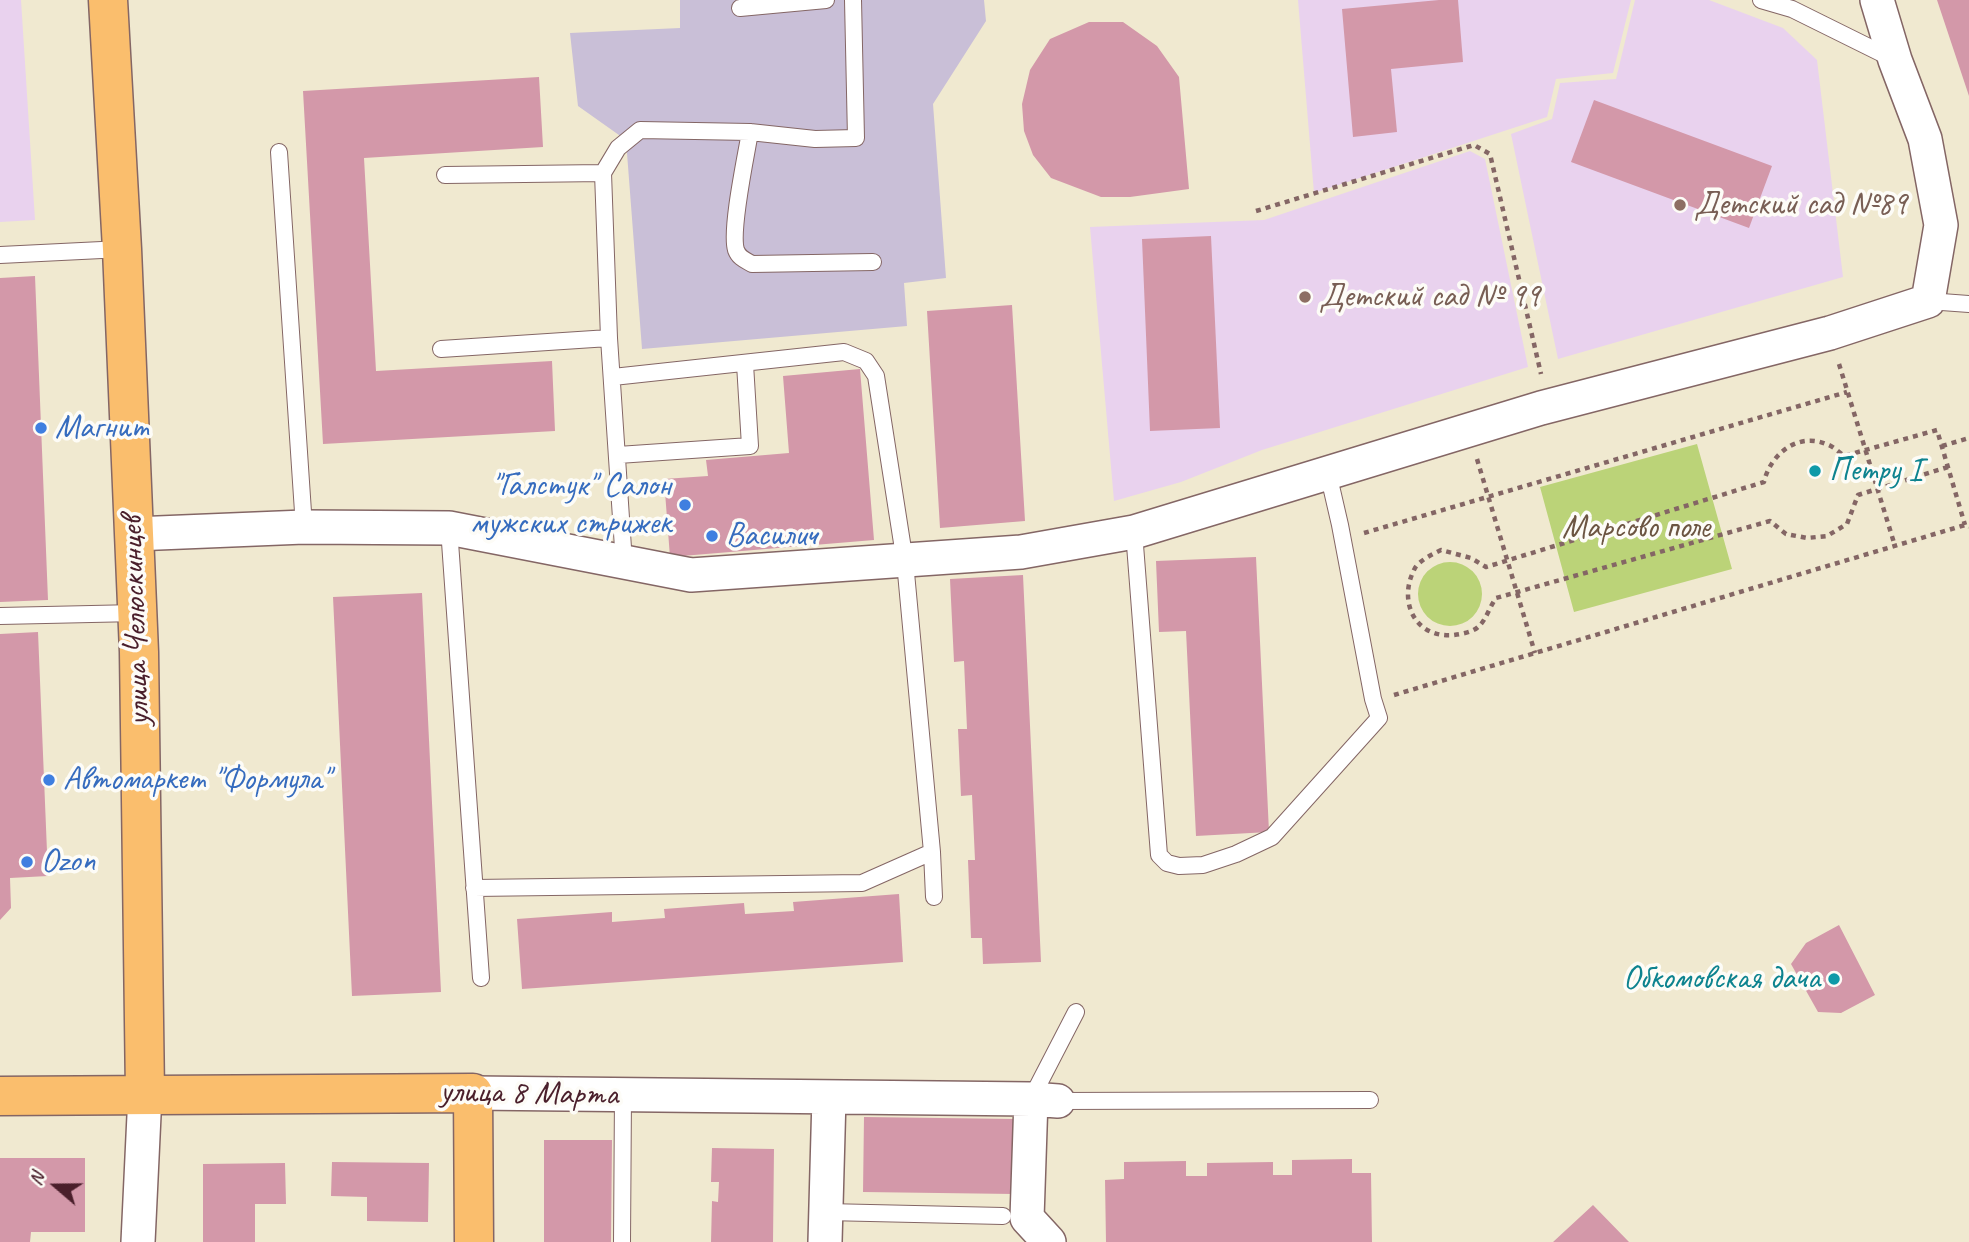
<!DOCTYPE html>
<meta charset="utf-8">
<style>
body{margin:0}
#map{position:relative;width:1969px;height:1242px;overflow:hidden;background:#f0e9d0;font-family:Caveat,sans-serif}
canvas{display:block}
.north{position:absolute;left:21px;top:1151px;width:70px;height:70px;-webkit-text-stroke:5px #fdfcf7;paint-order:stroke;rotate:290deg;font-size:19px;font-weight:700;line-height:28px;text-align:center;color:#4a1f2b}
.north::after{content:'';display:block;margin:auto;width:24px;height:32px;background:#4a1f2b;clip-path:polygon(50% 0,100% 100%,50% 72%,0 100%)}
</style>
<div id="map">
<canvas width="1969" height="1242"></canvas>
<div class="north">N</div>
</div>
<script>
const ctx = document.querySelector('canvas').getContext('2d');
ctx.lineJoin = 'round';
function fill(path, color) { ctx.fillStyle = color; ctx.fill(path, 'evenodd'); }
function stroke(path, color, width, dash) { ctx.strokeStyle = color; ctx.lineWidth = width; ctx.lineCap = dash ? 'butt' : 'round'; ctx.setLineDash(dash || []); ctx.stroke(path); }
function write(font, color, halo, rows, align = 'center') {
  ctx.font = font + ' Caveat,sans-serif'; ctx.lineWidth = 7; ctx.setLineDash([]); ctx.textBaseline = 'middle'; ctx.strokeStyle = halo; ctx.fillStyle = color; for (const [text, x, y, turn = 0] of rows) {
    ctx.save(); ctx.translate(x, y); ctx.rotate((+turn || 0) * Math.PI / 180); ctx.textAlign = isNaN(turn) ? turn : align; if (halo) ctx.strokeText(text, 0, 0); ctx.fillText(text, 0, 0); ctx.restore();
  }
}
fill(new Path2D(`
 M0,0H21L35,220L0,222Z
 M1298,0H1631L1613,73L1556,79L1547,117L1314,193Z
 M1635,0H1709L1783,28L1817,60L1843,277L1558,359L1511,134L1552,119L1560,83L1616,79Z
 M1470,151L1485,159L1528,367L1262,450L1181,482L1114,501L1090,227L1264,220Z`), '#e9d2ee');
fill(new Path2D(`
 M680,0H984L986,21L933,104L946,278L904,283L907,326L642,349L626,140L578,106L570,33L680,28Z`), '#c9bfd7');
fill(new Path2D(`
 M1697,444L1732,569L1574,612L1540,487Z
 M1418 594a32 32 0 1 1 64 0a32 32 0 1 1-64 0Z`), '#bbd378');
fill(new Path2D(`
 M1439,0H1458L1463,62L1391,69L1397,132L1353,137L1342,9Z
 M1937,0H1969V96Z
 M1089,22H1123L1157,46L1179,77L1189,189L1130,197H1101L1051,178L1033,155L1024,131L1022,104L1030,70L1050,39Z
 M539,77L543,147L364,158L376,371L552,361L555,431L323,444L303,91Z
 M1594,100L1772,166L1749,228L1571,162Z
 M1211,236L1220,428L1150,431L1142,239Z
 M35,276L48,600L0,602V278Z
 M1012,305L1025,521L940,528L927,311Z
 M860,369L874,540L670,557L664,479L708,476L706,460L789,453L783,376Z
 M1256,557L1269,832L1196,836L1186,631L1159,632L1156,561Z
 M1023,575L1041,962L983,964L982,938H971L968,860H975L972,795L961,796L958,729H967L964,661L954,662L950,579Z
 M422,593L441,992L352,996L333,597Z
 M38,632L48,876L10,878L11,908L0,920V634Z
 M899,894L903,962L522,989L517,919L612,912V922L665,918L664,909L744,903L745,914L794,911L793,902Z
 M1839,925L1875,995L1841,1013L1818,1012L1791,964L1806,943Z
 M864,1117L1015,1119L1014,1194L863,1192Z
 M544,1140H612L611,1242H544Z
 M712,1148L774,1149L773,1242H711L712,1201L718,1202L719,1182H711Z
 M0,1158H85V1232H31L30,1242H0Z
 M1352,1159V1173H1371L1372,1242H1106L1105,1180L1124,1179V1162L1186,1161V1176H1207V1163L1273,1162V1175H1292V1160Z
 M332,1162L429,1163L428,1222L367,1221V1197L331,1196Z
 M285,1163L286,1204H255V1242H203V1164Z
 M1593,1205L1629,1242H1553Z`), '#d398a9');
const lane = new Path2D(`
 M1761,0L1792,9L1893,59
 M740,8L826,0
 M750,132C746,156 730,230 736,250C739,258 745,260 752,264L873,262
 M279,152L304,527
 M445,175L603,173
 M0,255L122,249
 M1928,301L1969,304
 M441,349L609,338
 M613,377L844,352L866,361L876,376L905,562L932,852L934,897
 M618,455L750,446L745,364
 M449,528L481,978
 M1134,532L1159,855L1167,863L1179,866L1203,865L1236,854L1272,837L1379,718L1373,699L1340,525L1328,473
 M624,563L609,338L603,173L618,148L640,130L750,132L815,139L856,138L853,0
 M0,616L137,613
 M474,888L862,883L932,852
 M1031,1099L1076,1012
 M1058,1101L1370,1100
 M826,1212L1003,1216
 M622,1242L623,1094`);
const street = new Path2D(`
 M134,534L304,527L449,528L691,575L1021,552L1134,532L1541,408L1830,333L1928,301L1941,225L1925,139L1895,60L1877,0
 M473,1093L1031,1099L1058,1101
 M1031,1099L1027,1218L1049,1242
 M138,1242L145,1094
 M825,1242L829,1097`);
const primary = new Path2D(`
 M108,0L122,249L139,652L145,1094
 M0,1096L473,1093L474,1242`);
stroke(lane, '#846665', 18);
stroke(street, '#846665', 36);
stroke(primary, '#846665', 41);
stroke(new Path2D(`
 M1256,211L1474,145L1490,154L1541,374
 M1839,364L1895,546
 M1942,446L1969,438
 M1477,459L1535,653
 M1948,467L1858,495L1847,524L1827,536L1807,538L1786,534L1770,521L1496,598C1490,606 1486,620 1479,626C1474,632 1461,634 1454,635C1415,639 1397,601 1415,568C1420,560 1433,554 1441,550L1471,558L1486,567L1764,482C1770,455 1797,432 1826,444C1833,446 1839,452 1844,456L1937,430L1965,525
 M1364,533L1847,392
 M1394,695L1965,525L1969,527`), '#846665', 4.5, [5, 5]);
stroke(lane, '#fff', 16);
stroke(street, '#fff', 33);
stroke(primary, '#fabe6d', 38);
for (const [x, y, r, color] of [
 [1680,205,7,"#8d6e63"],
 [1305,297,7,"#8d6e63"],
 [41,428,7,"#3f7fe0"],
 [1815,471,7,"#0f9aa8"],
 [685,505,7,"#3f7fe0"],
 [712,536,7,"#3f7fe0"],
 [49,780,7,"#3f7fe0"],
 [27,862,7,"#3f7fe0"],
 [1834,979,7,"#0f9aa8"]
]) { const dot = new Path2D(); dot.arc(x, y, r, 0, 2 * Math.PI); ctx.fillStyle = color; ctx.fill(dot); stroke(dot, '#fdfcf7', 2.5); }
write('33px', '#785e54', '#fdfcf7', [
 ["Детский сад №89",1694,205],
 ["Детский сад № 99",1319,297]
], 'left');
write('33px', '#366cbe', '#fdfcf7', [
 ["Магнит",55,428],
 ["\"Галстук\" Салон",671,486,"right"],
 ["мужских стрижек",671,524,"right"],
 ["Василич",726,536],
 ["Автомаркет \"Формула\"",63,780],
 ["Ozon",41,862]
], 'left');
write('33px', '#0d838f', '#fdfcf7', [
 ["Петру I",1829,471],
 ["Обкомовская дача",1820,979,"right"]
], 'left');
write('33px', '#6c5542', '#fdfcf7', [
 ["Марсово поле",1636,528]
]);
write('33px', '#4a1f2b', '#fdfcf7', [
 ["улица Челюскинцев",136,621,-92],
 ["улица 8 Марта",529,1094,1]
]);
</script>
